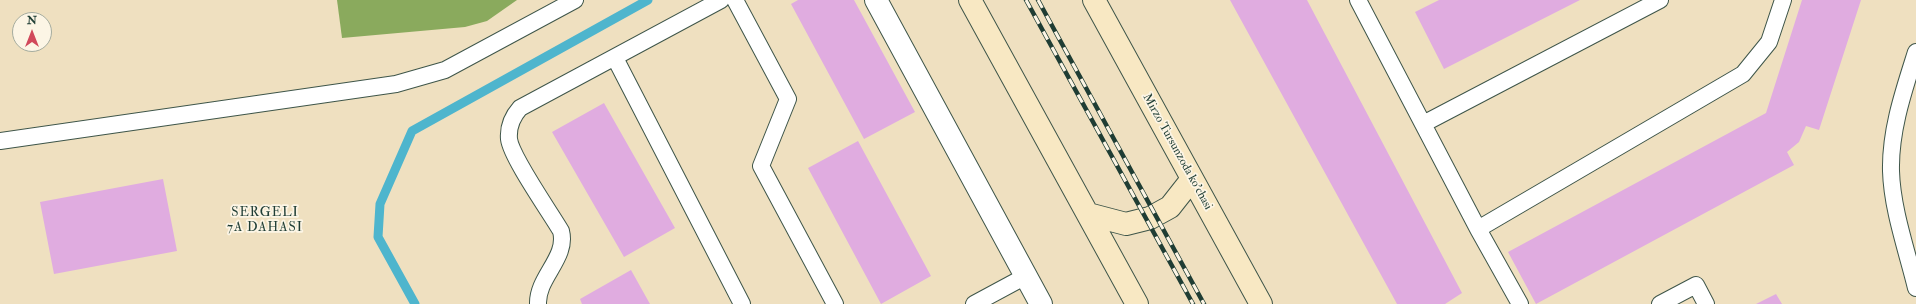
<!DOCTYPE html>
<style>
body{margin:0}
#map{position:relative;width:1916px;height:304px;overflow:hidden;background:#efe0c0;font-family:"IM FELL Double Pica",serif}
canvas{display:block}
.north{position:absolute;left:12px;top:12px;width:40px;height:40px;box-sizing:border-box;background:#fcf5e5;border:1px solid #a4ab9e;border-radius:50%;rotate:0deg;font-size:11px;font-weight:700;line-height:16px;text-align:center;color:#1f3d34}
.north::after{content:'';display:block;margin:auto;width:14px;height:18px;background:#d1495b;clip-path:polygon(50% 0,100% 100%,50% 72%,0 100%)}
</style>
<div id="map">
<canvas width="1916" height="304"></canvas>
<div class="north">N</div>
</div>
<script>
const ctx = document.querySelector('canvas').getContext('2d');
ctx.lineJoin = 'round';
function fill(path, color) { ctx.fillStyle = color; ctx.fill(path, 'evenodd'); }
function stroke(path, color, width, dash) { ctx.strokeStyle = color; ctx.lineWidth = width; ctx.lineCap = dash ? 'butt' : 'round'; ctx.setLineDash(dash || []); ctx.stroke(path); }
function write(font, color, halo, rows, align = 'center') {
  ctx.font = font + ' "IM FELL Double Pica",serif'; ctx.lineWidth = 3.5; ctx.setLineDash([]); ctx.textBaseline = 'middle'; ctx.strokeStyle = halo; ctx.fillStyle = color; for (const [text, x, y, turn = 0] of rows) {
    ctx.save(); ctx.translate(x, y); ctx.rotate((+turn || 0) * Math.PI / 180); ctx.textAlign = isNaN(turn) ? turn : align; if (halo) ctx.strokeText(text, 0, 0); ctx.fillText(text, 0, 0); ctx.restore();
  }
}
fill(new Path2D(`
 M337,0H517L487,21L465,27L342,38Z`), '#8aaa5d');
stroke(new Path2D(`
 M415,304L378,237L380,204L412,131L648,0`), '#4eb5cd', 9);
fill(new Path2D(`
 M798,0H854L915,112L864,139L791,4Z
 M1230,0H1307L1462,293L1445,304H1397Z
 M1439,0H1580L1444,69L1415,12Z
 M1802,0H1861L1819,130L1806,126L1799,142L1787,152L1794,165L1536,304L1508,252L1766,113Z
 M604,103L675,228L624,257L552,132Z
 M858,141L931,276L881,304L808,168Z
 M163,179L177,251L54,274L40,202Z
 M631,270L650,304H582L580,299Z
 M1776,294L1782,304H1756Z`), '#e0ace0');
const service = new Path2D(`
 M735,0L788,99L761,166L835,304
 M1358,0L1478,229L1520,304
 M1916,52C1904,90 1890,130 1891,171C1892,209 1907,251 1916,288
 M615,58L742,304
 M1423,124L1660,0
 M0,141L396,84L445,70L575,0
 M1478,229L1743,74L1769,42L1783,0
 M538,304C537,277 568,258 561,231C550,212 511,157 509,139C508,127 512,117 520,108L721,0
 M974,304L1026,276
 M1660,304L1696,285L1706,304`);
const minor = new Path2D(`
 M876,0L1041,304`);
const secondary = new Path2D(`
 M970,0L1137,304
 M1094,0L1261,304
 M1088,214L1126,224L1150,218L1170,207L1192,179`);
stroke(service, '#3e5549', 18);
stroke(minor, '#3e5549', 24);
stroke(secondary, '#3e5549', 24);
stroke(service, '#fff', 16);
stroke(minor, '#fff', 22);
stroke(secondary, '#f8e8c3', 22);
const rail = new Path2D(`
 M1026,0L1193,304
 M1038,0L1204,304`);
stroke(rail, '#1f3d34', 4.5);
stroke(rail, '#fcf5e5', 3, [9]);
write('12px', '#1f3d34', '#fcf5e5', [
 ["Mirzo Tursunzoda ko'chasi",1177,152,61]
]);
ctx.letterSpacing = '1px';
write('13px', '#1f3d34', '#fcf5e5', [
 ["SERGELI",265,213],
 ["7A DAHASI",265,228]
]);
ctx.letterSpacing = '0px';
</script>
